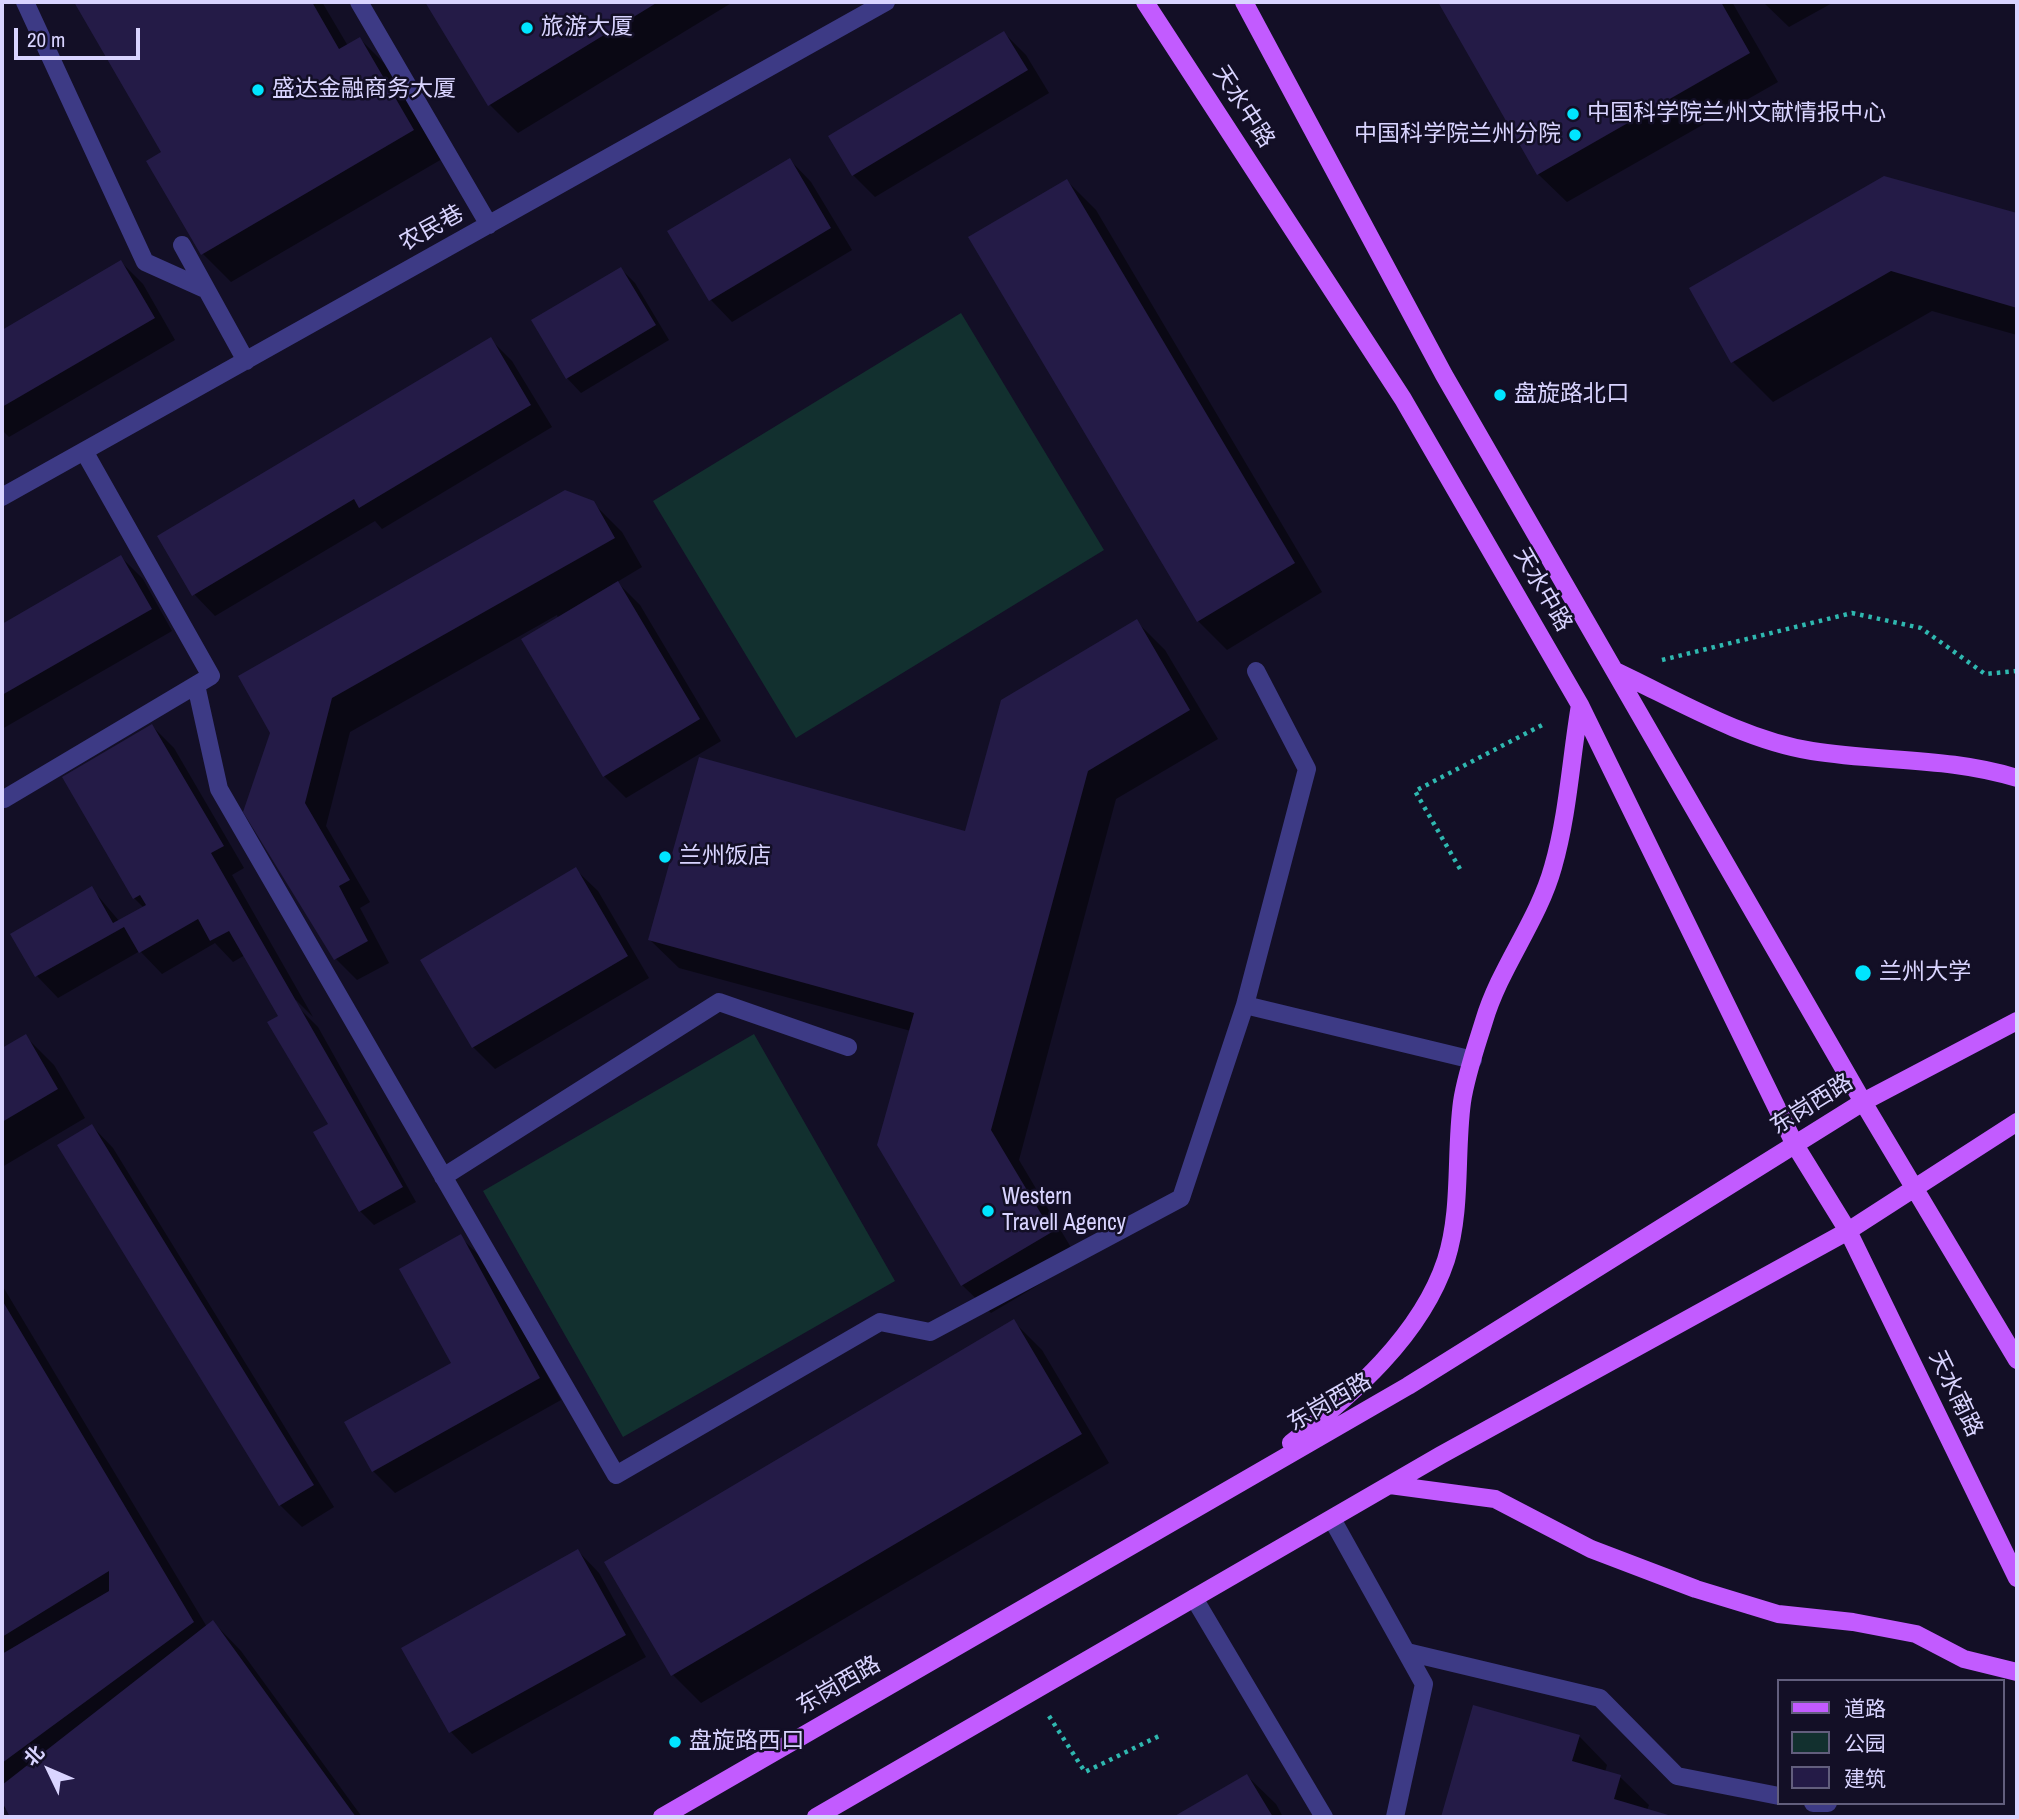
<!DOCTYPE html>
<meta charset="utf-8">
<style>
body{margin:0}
#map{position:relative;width:2019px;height:1819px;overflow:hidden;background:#130f26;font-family:"Archivo Narrow","Noto Sans SC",sans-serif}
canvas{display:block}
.frame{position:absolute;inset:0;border:4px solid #d9d4ff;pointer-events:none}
.legend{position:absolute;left:1777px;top:1679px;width:228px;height:126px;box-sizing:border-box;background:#130f26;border:2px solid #625e7d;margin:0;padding:9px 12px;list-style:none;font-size:21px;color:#d9d4ff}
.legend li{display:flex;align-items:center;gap:14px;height:35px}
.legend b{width:35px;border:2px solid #625e7d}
.north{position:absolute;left:14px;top:1735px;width:70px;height:70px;-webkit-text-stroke:5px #130f26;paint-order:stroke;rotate:314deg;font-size:19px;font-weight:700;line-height:28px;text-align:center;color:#d9d4ff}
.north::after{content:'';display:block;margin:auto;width:24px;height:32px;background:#d9d4ff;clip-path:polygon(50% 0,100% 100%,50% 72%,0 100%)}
.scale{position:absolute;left:14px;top:28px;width:126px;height:32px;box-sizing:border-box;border:4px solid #d9d4ff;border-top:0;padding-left:9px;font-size:21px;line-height:24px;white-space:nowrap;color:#d9d4ff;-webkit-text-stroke:5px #130f26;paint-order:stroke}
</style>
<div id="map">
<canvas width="2019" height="1819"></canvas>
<div class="frame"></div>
<ul class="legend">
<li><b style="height:9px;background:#c25bff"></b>道路</li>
<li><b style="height:19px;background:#12302f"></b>公园</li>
<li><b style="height:19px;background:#241b47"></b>建筑</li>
</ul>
<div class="north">北</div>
<div class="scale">20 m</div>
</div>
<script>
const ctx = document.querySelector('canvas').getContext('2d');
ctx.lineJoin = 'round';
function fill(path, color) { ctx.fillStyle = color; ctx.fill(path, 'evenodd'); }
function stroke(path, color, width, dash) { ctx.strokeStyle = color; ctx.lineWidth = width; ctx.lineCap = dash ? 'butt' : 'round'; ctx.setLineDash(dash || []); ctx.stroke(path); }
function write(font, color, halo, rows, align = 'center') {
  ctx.font = font + ' "Archivo Narrow","Noto Sans SC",sans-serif'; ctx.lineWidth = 5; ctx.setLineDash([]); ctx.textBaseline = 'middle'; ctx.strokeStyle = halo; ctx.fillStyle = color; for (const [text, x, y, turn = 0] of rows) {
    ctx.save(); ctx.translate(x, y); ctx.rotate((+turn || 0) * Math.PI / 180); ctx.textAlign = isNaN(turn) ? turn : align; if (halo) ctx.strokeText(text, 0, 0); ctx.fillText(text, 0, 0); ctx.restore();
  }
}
fill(new Path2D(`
 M961,313L1104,550L796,738L653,501Z
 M754,1034L895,1281L623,1437L483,1191Z`), '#12302f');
fill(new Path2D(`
 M76,2H322L348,46L360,39L388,67L442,159L231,282L202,253L164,153Z
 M427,2H733L518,133L489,104Z
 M1440,2H1732L1778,82L1567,202L1538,174Z
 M1763,2H1834L1789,27Z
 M1004,33L1026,55L1049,93L875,197L853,175Z
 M790,160L811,182L852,250L732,322L711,300L670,232Z
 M1885,178L2017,214V335L1932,311L1773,402L1733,362Z
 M1067,181L1096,210L1322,592L1227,650L1198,621Z
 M121,262L143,284L175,340L9,437L2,430V332Z
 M621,269L635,283L669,340L581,393L567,378Z
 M490,339L512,361L552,427L382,529L375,521L215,616L194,594Z
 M593,503L622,532L642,567L617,582L640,605L721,741L626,798L604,776L557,615L350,732L326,826L370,902L360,908L389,963L357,980L335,958L272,733Z
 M121,557L143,579L172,631L2,729V626Z
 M1136,621L1165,650L1218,739L1116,799L1019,1160L1079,1261L991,1313L962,1285L911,1031L679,968L650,940L966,833Z
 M152,726L174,748L244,868L232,875L313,1017L296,1000V1005L318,1027L416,1202L374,1225L360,1211L330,1124L281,1017L245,955L233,962L215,943L162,974L140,951L58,998L37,976L12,935L92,889L120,922L144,908L134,898Z
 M576,870L598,891L649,978L495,1069L473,1047L422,961Z
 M25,1036L54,1065L85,1118L2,1167V1051Z
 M92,1126L113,1148L334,1507L302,1527L280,1505L60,1145Z
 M460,1237L482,1258L561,1400L395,1493L373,1471L453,1364Z
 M2,1285L207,1627L213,1622L241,1651L362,1817H12L7,1808L2,1810Z
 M1014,1322L1042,1350L1109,1463L701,1703L673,1675Z
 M578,1551L599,1573L646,1657L472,1754L451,1732L404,1649Z
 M1474,1707L1579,1736L1607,1765L1605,1772L1620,1777L1649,1805L1647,1810L1672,1817H1442Z
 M1247,1776L1276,1804L1283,1817H1177Z`), '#0007');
fill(new Path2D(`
 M74,2H312L339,49L360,37L414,130L201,255L146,161L161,152Z
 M425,2H658L488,106Z
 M1438,2H1721L1750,53L1537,175Z
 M1004,31L1028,70L852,176L828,136Z
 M790,158L831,228L709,301L667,231Z
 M1884,176L2017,213V308L1891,271L1731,363L1689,288Z
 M1067,179L1295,563L1197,622L968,237Z
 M121,260L155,318L2,407V330Z
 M621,267L656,325L566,379L531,320Z
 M491,337L531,405L359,508L354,499L192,596L157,536Z
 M565,490L594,501L615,538L332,698L305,803L350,880L339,886L368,941L334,960L243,812L270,733L238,676Z
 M121,555L152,609L2,695V624Z
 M618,581L700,719L603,777L521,639Z
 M1137,619L1190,710L1088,771L991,1130L1052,1232L961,1286L877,1145L914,1013L648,940L699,757L965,831L1001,700Z
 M152,724L224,846L211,853L403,1187L359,1212L313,1132L328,1124L267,1022L278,1016L229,931L210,941L198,919L139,953L124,927L35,977L10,934L92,886L113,923L146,905L140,895L133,899L62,777Z
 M576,867L628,956L472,1048L420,960Z
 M26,1034L58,1089L2,1122V1048Z
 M92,1124L314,1485L279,1506L57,1145Z
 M461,1234L540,1378L372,1472L344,1422L451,1363L399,1269Z
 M2,1300L194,1622L2,1763V1654L109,1591V1571L2,1637Z
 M1014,1319L1082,1434L671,1676L604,1562Z
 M578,1549L626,1635L449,1733L401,1648Z
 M213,1620L356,1817H10L2,1802V1785Z
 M1473,1705L1580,1735L1572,1761L1621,1775L1614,1799L1675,1817H1441Z
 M1247,1774L1273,1817H1173Z`), '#241b47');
stroke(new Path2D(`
 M1662,660L1852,613L1921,628L1985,674L2017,671
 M1460,869L1415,791L1546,723
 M1049,1716L1085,1772L1159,1736`), '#2fb8b0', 4.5, [3.5, 5]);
stroke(new Path2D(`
 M25,2L145,262L205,289
 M359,2L489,225
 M182,245L246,361
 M2,497L886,2
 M196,685L219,789L616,1475L880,1322L930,1332L1181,1198L1245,1005L1307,769L1256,671
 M4,799L211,676L84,451
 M1245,1005L1473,1060
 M443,1177L719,1002L848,1047
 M1332,1519L1424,1684L1395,1817
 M1194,1598L1324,1817
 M1407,1652L1600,1698L1677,1776L1779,1796
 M1813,1803H1828`), '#3d3a85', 18);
stroke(new Path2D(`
 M1145,2L1403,399L1580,705L1795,1145L1848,1231L2017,1578
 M1244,2L1444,375L1863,1102L2017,1360
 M1615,671C1677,700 1743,740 1812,751C1880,762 1950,757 2017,778
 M1291,1443C1352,1395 1421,1336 1446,1260C1462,1210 1455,1154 1462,1102C1466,1075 1476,1047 1484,1021C1500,967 1538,921 1553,867C1568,815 1571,758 1580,705
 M1390,1485L1495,1499L1591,1549L1696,1589L1778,1614L1853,1622L1916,1634L1964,1659L2017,1672
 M662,1817L1408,1386L1863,1102L2017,1021
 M816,1817L1441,1455L1848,1231L2017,1122`), '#c25bff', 18);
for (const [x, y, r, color] of [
 [527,28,7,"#00e5ff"],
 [258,90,7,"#00e5ff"],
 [1573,114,7,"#00e5ff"],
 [1575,135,7,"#00e5ff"],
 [1500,395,7,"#00e5ff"],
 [665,857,7,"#00e5ff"],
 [1863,973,9,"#00e5ff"],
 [988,1211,7,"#00e5ff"],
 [675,1742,7,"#00e5ff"]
]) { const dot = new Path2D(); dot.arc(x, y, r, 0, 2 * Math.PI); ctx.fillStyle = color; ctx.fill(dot); stroke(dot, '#130f26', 2.5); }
write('23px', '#d9d4ff', '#130f26', [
 ["旅游大厦",541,28],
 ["盛达金融商务大厦",272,90],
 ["中国科学院兰州文献情报中心",1587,114],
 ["中国科学院兰州分院",1561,135,"right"],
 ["盘旋路北口",1514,395],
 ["兰州饭店",679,857],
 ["兰州大学",1879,973],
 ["Western",1002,1198],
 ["Travell Agency",1002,1224],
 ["盘旋路西口",689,1742]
], 'left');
write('23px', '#d9d4ff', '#130f26', [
 ["天水中路",1243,107,57],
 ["农民巷",432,229,-29],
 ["天水中路",1542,590,60],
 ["东岗西路",1812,1105,-32],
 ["天水南路",1955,1394,64],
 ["东岗西路",1330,1403,-30],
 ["东岗西路",839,1686,-30]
]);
</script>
